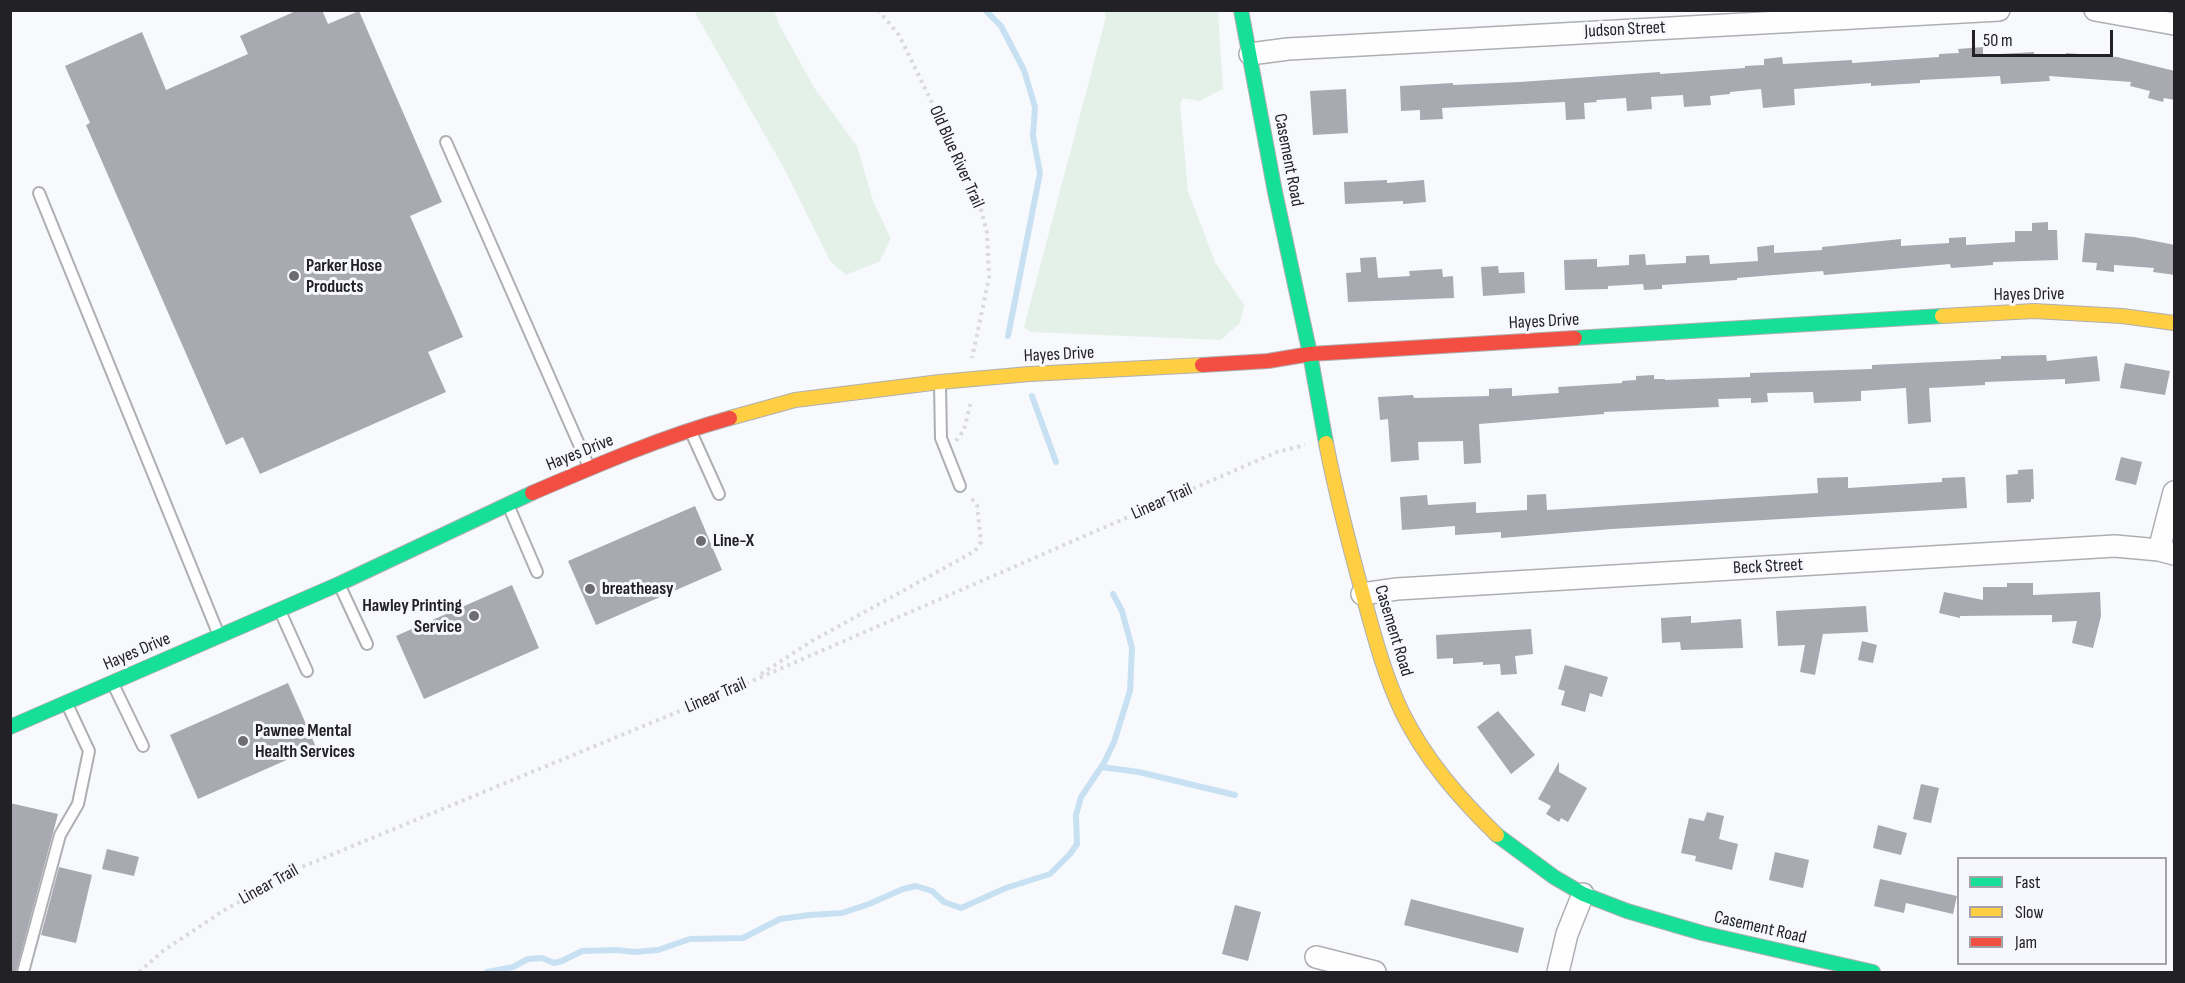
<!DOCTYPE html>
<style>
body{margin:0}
#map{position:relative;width:2185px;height:983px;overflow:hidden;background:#f8f9fd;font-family:"Sofia Sans Condensed",sans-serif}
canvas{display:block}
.frame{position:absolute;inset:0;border:12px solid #222226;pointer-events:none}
.legend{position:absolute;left:1957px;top:857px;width:210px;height:108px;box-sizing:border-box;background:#f7f8fe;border:2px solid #a2a2a8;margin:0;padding:8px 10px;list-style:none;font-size:18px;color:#222226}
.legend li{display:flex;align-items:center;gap:12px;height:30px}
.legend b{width:30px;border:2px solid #a2a2a8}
.scale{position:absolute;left:1972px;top:30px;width:141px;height:27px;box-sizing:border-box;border:3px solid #222226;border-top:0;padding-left:8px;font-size:18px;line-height:21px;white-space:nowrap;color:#222226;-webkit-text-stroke:4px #f7f8fe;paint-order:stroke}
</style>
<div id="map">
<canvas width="2185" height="983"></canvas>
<div class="frame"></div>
<ul class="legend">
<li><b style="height:8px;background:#16e098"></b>Fast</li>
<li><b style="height:8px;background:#ffcf43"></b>Slow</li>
<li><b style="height:8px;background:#f24e42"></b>Jam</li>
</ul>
<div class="scale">50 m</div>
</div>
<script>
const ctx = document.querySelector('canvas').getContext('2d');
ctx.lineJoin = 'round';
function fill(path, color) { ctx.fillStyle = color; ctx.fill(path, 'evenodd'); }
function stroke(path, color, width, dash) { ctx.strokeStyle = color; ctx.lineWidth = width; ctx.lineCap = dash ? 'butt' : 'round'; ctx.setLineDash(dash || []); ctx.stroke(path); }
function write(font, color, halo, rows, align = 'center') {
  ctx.font = font + ' "Sofia Sans Condensed",sans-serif'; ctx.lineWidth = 6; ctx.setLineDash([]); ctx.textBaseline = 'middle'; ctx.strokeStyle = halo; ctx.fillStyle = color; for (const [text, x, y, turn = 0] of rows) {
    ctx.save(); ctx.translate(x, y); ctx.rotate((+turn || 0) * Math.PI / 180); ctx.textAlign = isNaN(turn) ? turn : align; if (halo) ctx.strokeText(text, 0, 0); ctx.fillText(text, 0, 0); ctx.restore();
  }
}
fill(new Path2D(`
 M694,11H774L781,28L815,89L857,146L873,201L891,239L880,261L846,275L830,261L785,170Z
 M1105,11H1218L1223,89L1199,101L1183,98L1180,104L1188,191L1215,262L1244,305L1240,323L1221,340L1030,332L1024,327L1106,17Z`), '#e3f1e9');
stroke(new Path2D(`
 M985,10L1001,26L1024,70L1035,107L1033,136L1040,173L1008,336
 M1032,396L1056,462
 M1101,767L1139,772L1235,795
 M487,972L513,967L528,959L542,958L554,963L562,961L582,951L617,950L634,952L658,950L690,939L743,938L780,919L810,915L842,913L869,904L903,889L916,886L932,891L944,902L961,908L1006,888L1050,874L1070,854L1077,844L1076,815L1081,797L1104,763L1114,742L1130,691L1132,648L1122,611L1113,594`), '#c7e1f2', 6);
fill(new Path2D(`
 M298,10H322L328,24L359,11L442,202L410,216L463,337L428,352L446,392L260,474L243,437L226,445L86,125L90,123L65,66L142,32L166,90L248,54L240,36Z
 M1983,47V55L2034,52V56L2066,55V53L2117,57L2175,71V100L2164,98L2163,102L2148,98L2150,91L2130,86L2131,82L2049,76L2050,81L2001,84L2000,76L1920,80V83L1871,86V83L1794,89L1795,105L1763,108L1761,89L1730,92V94L1710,96L1711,105L1684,107L1683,95L1651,97L1652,109L1627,111L1626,98L1596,100L1597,102L1584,103L1585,119L1566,120L1565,102L1442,108L1443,119L1420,120V110L1401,111L1400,86L1453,83V85L1520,82L1660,72V74L1745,68V66L1764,65V59L1782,57L1783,64L1852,60V63L1939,57V54L1959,53L1958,49Z
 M1346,89L1348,133L1313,135L1310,91Z
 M1387,180V183L1424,180L1426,202L1403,204V201L1345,204L1344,182Z
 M2048,222V230H2057L2058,260L1993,262V265L1951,268L1950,264L1824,275L1823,271L1737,278V280L1662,285V289L1644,290L1643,284L1608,286V289L1565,290L1564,260L1597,259V267L1629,265V255L1645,254L1646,265L1686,263V256L1709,255L1710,264L1758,261L1757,247L1774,245V253L1822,250V247L1901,239V246L1949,243V238L1966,237V245L2015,242V231H2032V223Z
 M2085,233L2134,237L2175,245V275L2153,272L2154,268L2114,265V272L2096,270L2097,263L2082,262Z
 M1376,257L1378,278L1410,276L1409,271L1442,269L1443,277L1453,276L1454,298L1348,302L1346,273L1361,272L1360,258Z
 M1498,266L1499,273L1524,272L1525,293L1483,296L1481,267Z
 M2046,355L2047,361L2097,356L2100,381L2065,384V379L1985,382V385L1929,388L1931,422L1908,424L1906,388L1861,391V401L1814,403L1813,392L1767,393L1768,402L1751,403V398L1718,399L1719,407L1604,412V414L1479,424L1481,463L1464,464L1463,441L1418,442L1419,460L1391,462L1388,419L1380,420L1378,397L1413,395L1414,398L1489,396V389L1512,388V396L1559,393L1558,387L1622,383V381L1636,380V376L1654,375V379H1665V380L1750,377V373L1872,369V365L2001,359V356Z
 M2125,363L2170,371L2165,395L2120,388Z
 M2121,457L2142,462L2136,485L2115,480Z
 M2033,469L2034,499H2031V502L2007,503L2006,475L2018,474V470Z
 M1848,477V488L1942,482V478L1965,477L1967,508L1612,529L1501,538V532L1455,535V526L1402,530L1400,497L1427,495L1428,505L1476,502V513L1527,510V495L1546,494L1547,510L1818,493L1817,478Z
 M695,506L722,570L596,625L568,561Z
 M2007,583H2033V595L2100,592L2101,616L2093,648L2072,643L2077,621L2052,622V615L1960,616V618L1939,613L1944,592L1983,600V587H2007Z
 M512,585L539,648L424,699L396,636Z
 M1866,606L1868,632L1823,634L1815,675L1800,672L1805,645L1778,646L1776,611Z
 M1691,616V623L1741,619L1743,648L1681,650L1680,642L1662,643L1661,618Z
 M1531,629L1533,654L1515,656L1517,674L1501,675L1500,664L1483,665V662L1453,664V658L1437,659L1436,635Z
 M1862,641L1877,645L1873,663L1858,660Z
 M1565,665L1608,677L1602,697L1590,693L1585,712L1561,705L1565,691L1558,689Z
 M288,683L316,747L198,799L170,735Z
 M1498,711L1535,755L1511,774L1477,727Z
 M1559,762V772L1587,788L1568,822L1561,818L1559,822L1546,814L1551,806L1538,799Z
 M1921,784L1939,788L1931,823L1913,819Z
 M10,803L58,814L16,972H10Z
 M1707,812L1724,816L1719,839L1738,844L1732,870L1695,861L1696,856L1681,853L1689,818L1704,821Z
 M1878,825L1907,833L1901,855L1873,848Z
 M107,849L139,857L134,876L102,869Z
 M1775,852L1809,860L1803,888L1769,880Z
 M59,867L92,875L76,943L41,935Z
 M1880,879L1957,896L1953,914L1906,903L1904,913L1874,906Z
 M1411,899L1524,928L1518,953L1404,925Z
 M1235,905L1261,912L1248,961L1222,954Z`), '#a8a9b1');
const lane = new Path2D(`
 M446,142L589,467
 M39,193L218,633
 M940,385L941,438L960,486
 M691,432L719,494
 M509,507L537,572
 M339,584L367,644
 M280,611L307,671
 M113,684L143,746
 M23,972L60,835L78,804L89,751L67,704`);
const street = new Path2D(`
 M2095,10L2174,24
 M1250,54L1288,49L1999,10
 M2159,550L2174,492
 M1362,594L1397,589L2115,546L2159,550L2174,554
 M1316,957L1375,972
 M1558,972L1567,934L1583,894`);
const fast = new Path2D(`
 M1241,10L1275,192L1310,354L1326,443
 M1575,338L1942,316
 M10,727L339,584L532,493
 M1497,835L1554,877L1583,894L1627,911L1702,933L1873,972`);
const slow = new Path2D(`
 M1942,316L2034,311L2122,316L2174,323
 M730,418L795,400L940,382L1029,374L1202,365
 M1326,443C1336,494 1349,544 1363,595C1374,635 1384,674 1402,712C1425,759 1459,798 1497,835`);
const jam = new Path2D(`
 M1202,365L1268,361L1310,354L1575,338
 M532,493C597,465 662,437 730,418`);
stroke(lane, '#aeafb3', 14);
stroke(street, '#aeafb3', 24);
stroke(fast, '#aeafb3', 16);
stroke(slow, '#aeafb3', 16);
stroke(jam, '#aeafb3', 16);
stroke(new Path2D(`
 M878,10L899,35L978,197L987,233L989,278L972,358
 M956,441L964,430L971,401
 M761,674L812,641L975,551L981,542L977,505L969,496
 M139,972L163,951L223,911L297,869L750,682L1277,452L1305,445`), '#dadadb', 4, [3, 4.5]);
stroke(lane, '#fefeff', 10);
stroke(street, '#fefeff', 21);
stroke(fast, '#16e098', 14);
stroke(slow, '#ffcf43', 14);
stroke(jam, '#f24e42', 14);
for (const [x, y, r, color] of [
 [294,276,6,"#6d6d71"],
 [701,541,6,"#6d6d71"],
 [590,589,6,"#6d6d71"],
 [474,616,6,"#6d6d71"],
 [243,741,6,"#6d6d71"]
]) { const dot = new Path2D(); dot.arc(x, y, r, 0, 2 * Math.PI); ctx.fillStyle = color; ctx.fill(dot); stroke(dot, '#f7f8fe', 2); }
write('18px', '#222226', '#f7f8fe', [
 ["Judson Street",1625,30,-3],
 ["Old Blue River Trail",956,157,66],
 ["Casement Road",1288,160,79],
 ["Hayes Drive",2029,295,-1],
 ["Hayes Drive",1544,322,-3],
 ["Hayes Drive",1059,355,-3],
 ["Hayes Drive",580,453,-22],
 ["Linear Trail",1162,502,-24],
 ["Beck Street",1768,567,-3],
 ["Casement Road",1393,631,73],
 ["Hayes Drive",137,652,-23],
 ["Linear Trail",716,696,-23],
 ["Linear Trail",269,885,-29],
 ["Casement Road",1760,928,13]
]);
write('bold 18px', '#222226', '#f7f8fe', [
 ["Parker Hose",306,266],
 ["Products",306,287],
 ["Line-X",713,541],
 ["breatheasy",602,589],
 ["Hawley Printing",462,606,"right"],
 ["Service",462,627,"right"],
 ["Pawnee Mental",255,731],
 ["Health Services",255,752]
], 'left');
</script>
